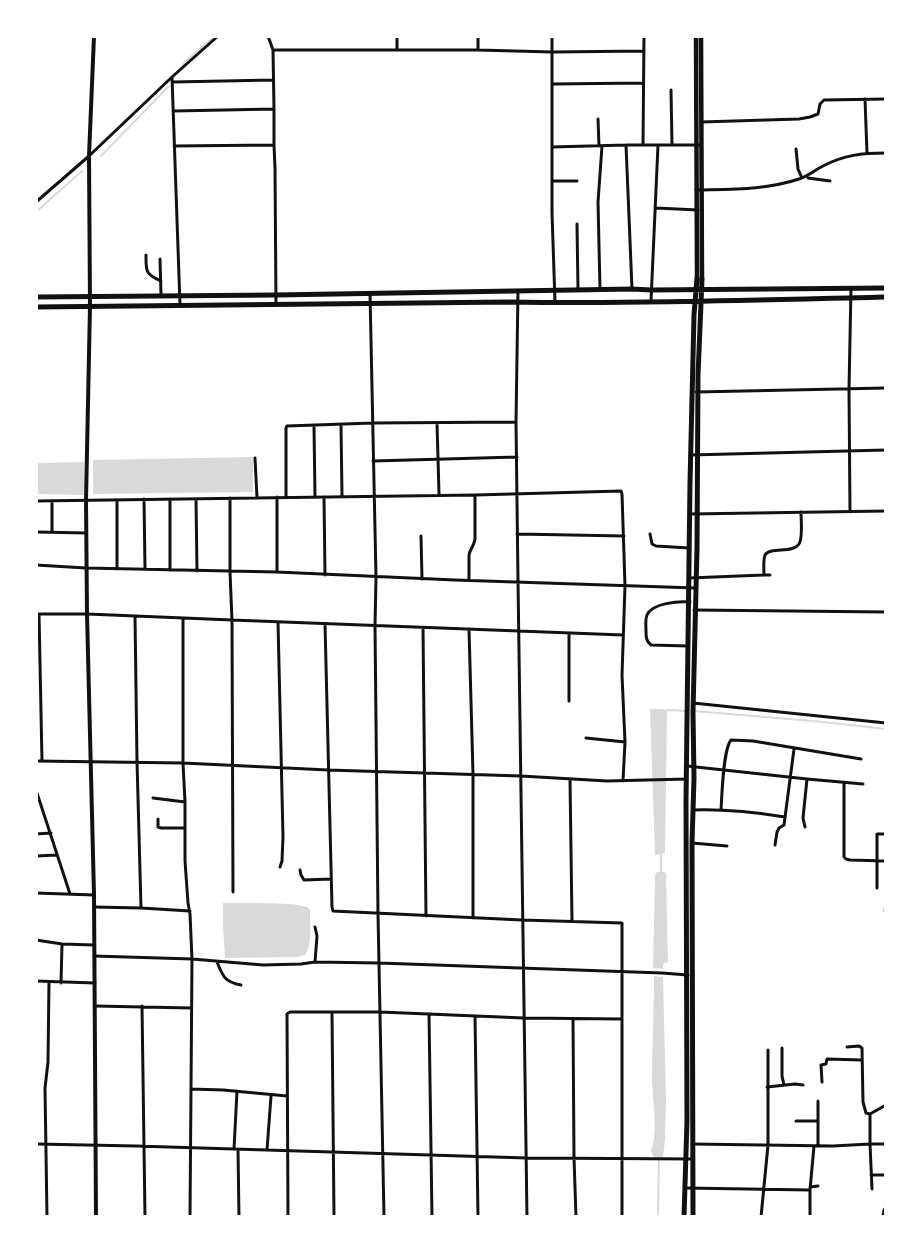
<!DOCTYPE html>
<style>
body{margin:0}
#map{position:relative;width:922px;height:1253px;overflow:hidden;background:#fff;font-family:"Nunito Sans",sans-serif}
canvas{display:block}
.frame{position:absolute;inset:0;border:38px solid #fff;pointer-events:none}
</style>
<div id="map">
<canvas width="922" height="1253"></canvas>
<div class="frame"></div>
</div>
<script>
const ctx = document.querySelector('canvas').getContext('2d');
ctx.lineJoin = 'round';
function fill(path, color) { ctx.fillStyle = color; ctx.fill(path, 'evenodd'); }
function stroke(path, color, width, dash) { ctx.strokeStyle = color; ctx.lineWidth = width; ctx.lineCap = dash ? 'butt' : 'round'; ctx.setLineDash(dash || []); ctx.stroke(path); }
fill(new Path2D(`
 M253,457V492L93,494V460Z
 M84,462V495L36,494V463Z
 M650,709H664L667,713L665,853L655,855Z
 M657,872H664L666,873L668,962L663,964V969L653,968L655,875Z
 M223,903C237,903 299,902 307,907C311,909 310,910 310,914C310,923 312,948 305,955C304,955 297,957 297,957L225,958L223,927Z
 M654,976L662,977L663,979L666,1098L665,1140L663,1157H654L651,1151C658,1131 653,1103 652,1081C652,1046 654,1011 654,976Z`), '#d9d9d9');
stroke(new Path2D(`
 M181,67L185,62L215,36
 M101,156L169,86
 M36,212L82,171
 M694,711L813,721L886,729
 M664,712L668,710L687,711
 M661,852V872
 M658,1217L659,1154`), '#d9d9d9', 2);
stroke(new Path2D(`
 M268,36L273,50L274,109V145L275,168L276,304
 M397,36V50
 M552,36V213L555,302
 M273,50H478L552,52L644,51
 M478,50V36
 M172,77L180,305
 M173,82L273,80
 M552,84L643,83
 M671,90L672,145
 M865,99L867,153
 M174,111L274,109
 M598,119L599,146
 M701,122L799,119L810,117L818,114L820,104L824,100L886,99
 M626,145L632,289
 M643,145L644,36
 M174,146L274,145
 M552,147L626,145H701
 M796,149L798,169L802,178
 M808,178L830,181
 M552,181H577
 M696,190C731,189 766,190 799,179C808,176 815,170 823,166C844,155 862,153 886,153
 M36,202L89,156L172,77L218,36
 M656,208L698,210
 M577,224L578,290
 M146,255C146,271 145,274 161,281
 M160,259L161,295
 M600,289L598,202L602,146
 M518,291L516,422L518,581L527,1217
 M370,293L376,577L375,626L378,914L384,1217
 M651,301L658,145
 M696,392L886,388
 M437,423L439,494
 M341,425L342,496
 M314,426L315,497
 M690,455L886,450
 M255,458L257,498
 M373,461L517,457
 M286,497V428L287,426L373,423L516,422
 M324,497L325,575
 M230,498V572L232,621L233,892
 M144,499L145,569
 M196,499L197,571
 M117,500V569
 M36,501L475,495L621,491L622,494L625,586L622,675L625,742L623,781
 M850,512L849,389L851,288
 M690,514L886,511
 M36,532L86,533
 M52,532V501
 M517,534L624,536
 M650,534L652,544L656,546L689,548
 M421,536L422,579
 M36,565L86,568L277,572L455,580L696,588
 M170,570V499
 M277,572V497
 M764,575H770
 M689,578L764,575C764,570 763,560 765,555C771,546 792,554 799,544C803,538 801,520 801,512
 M469,580V555C470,549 474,546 475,539V495
 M694,610L886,612
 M36,614H87L232,620L623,635
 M39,614L42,761
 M183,618V763L185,802V861L188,903L190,914L192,959L190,1217
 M278,622L283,837L282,861L280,867
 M325,624L332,907L333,911L522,920L622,923V1217
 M423,628L426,916
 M469,629L473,774V918
 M569,633V701
 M688,646L651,645C646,641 646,637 646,631C646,626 645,620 647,615C652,603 679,601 690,602
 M693,703L886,723
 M586,738L625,742
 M36,761L183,763L328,770L521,776L607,781L687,779
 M687,766L807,779L863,784
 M570,779L572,921
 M844,782V857L846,859L850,860L886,861
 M36,790L70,894
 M153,798L185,802
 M693,810C725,809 754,812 785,817
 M721,810C722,795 723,750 731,740L753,741L861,759
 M158,819V827L161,828H185
 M805,827L803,818L807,779
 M36,834L51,833
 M692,843L727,846
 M775,845L777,832L779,828L784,825L794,749
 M36,856L57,855
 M300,870L301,875L304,880L331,879
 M877,888V834H886
 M36,893L94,895
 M94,907L141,908L137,761L135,616
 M141,908L190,911
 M885,910H886
 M315,927L317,936L315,962
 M36,940L62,944L94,945
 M94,956L192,959L263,965L301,964L315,962L379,963L662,973L688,975
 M217,962C223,977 225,982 241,985
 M36,981L95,983
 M61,983L62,944
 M95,1006L191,1008
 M142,1006L145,1217
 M332,1013L334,1217
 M429,1014L432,1217
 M475,1016L478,1217
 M573,1019L574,1158L576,1217
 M847,1047L859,1046L862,1048L863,1102L866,1113L870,1114
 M782,1048V1076L784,1085
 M822,1082L821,1065L826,1064L827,1059L862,1060
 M767,1087L795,1084L803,1085
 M191,1089L223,1090L287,1096
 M818,1101V1146
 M796,1121H818
 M36,1144L136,1146L527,1158L693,1159
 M692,1144L833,1146L870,1144V1114L886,1105
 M234,1149L237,1091
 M238,1149L239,1217
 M267,1150L271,1096
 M871,1175H886
 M810,1187L818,1186
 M685,1188L810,1190
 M872,1189L870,1144H886
 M47,1217L45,1088L48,1062L49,982
 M288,1217L287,1014L290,1012H380L524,1018L622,1019
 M761,1217L768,1145V1050
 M810,1217V1190L814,1146
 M883,1217L884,1210L886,1207`), '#111', 3);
stroke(new Path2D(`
 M94,36L89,156L90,306L86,500L87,614L94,895L96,1217`), '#111', 4);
stroke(new Path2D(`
 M696,36L697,278
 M701,36L702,279`), '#111', 4.5);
stroke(new Path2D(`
 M36,297L276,295L632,289L651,290L886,288
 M36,307L509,302C634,304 760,300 886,297
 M684,1217L687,1121L686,800L690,483L694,315L697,278
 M693,1217L692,843L694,778L693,712L697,548L698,375L702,279`), '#111', 5);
</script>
